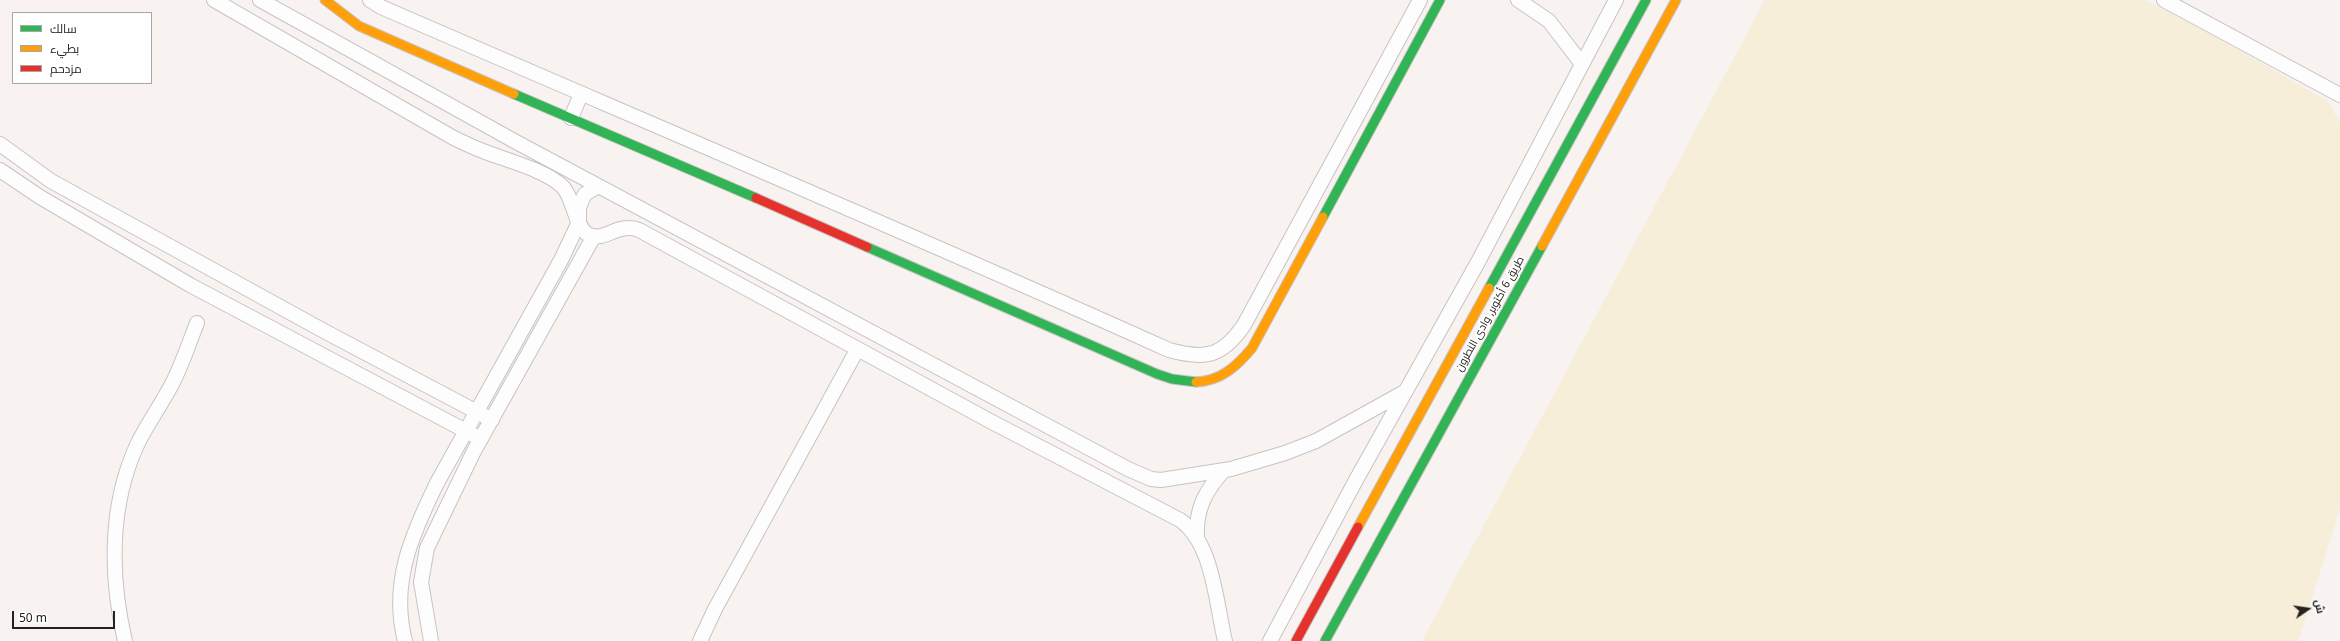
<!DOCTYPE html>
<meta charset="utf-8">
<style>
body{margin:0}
#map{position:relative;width:2340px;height:641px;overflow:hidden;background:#f8f2f0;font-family:"Noto Sans",Cairo,sans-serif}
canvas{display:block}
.legend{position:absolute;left:12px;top:12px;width:140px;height:72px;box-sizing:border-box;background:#fff;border:1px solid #a8a7a6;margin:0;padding:5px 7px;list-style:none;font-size:12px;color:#262221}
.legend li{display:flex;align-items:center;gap:8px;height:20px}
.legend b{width:20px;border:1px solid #a8a7a6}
.north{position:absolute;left:2288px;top:589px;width:40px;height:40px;-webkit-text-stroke:3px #fff;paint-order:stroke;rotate:77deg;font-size:11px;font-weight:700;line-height:16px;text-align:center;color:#262221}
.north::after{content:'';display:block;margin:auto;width:14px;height:18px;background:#262221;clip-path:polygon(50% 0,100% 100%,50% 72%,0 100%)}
.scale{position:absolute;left:12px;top:611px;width:103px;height:18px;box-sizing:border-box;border:2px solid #262221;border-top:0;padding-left:5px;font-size:12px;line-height:14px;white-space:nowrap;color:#262221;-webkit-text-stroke:3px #fff;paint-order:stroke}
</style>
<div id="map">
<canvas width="2340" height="641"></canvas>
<ul class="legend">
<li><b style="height:5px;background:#30b455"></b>سالك</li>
<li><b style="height:5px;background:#ff9f0a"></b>بطيء</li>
<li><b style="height:5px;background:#e5322d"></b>مزدحم</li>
</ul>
<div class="north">ش</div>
<div class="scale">50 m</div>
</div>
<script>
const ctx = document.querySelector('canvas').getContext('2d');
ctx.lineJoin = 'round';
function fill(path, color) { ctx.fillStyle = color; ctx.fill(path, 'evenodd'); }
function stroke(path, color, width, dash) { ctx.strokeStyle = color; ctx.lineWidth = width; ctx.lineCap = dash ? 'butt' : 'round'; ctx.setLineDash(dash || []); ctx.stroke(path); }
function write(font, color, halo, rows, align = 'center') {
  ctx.font = font + ' "Noto Sans",Cairo,sans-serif'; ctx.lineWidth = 4; ctx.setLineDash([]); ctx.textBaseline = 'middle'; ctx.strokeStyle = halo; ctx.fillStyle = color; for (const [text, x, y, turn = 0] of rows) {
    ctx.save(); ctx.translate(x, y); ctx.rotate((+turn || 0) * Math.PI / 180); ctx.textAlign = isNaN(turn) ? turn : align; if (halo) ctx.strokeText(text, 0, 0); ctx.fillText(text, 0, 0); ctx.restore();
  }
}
fill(new Path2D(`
 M1765,0H2145L2210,34L2328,101L2340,123V509L2298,641H1422Z`), '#f6eed8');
const street = new Path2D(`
 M214,0L452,137C462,142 472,147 483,151C505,160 546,170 563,187C574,199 575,228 589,235C605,242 617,222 639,230L990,421L1180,520C1213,543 1216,603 1225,641
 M260,0L518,143L1128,469L1151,479L1161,480L1231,469L1285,453L1316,441L1406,391
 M370,0L381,7C644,121 907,232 1169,350C1205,360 1222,357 1244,325L1420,0
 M1518,0L1549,21L1582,64
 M2164,0L2340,95
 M571,118L581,94
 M0,144L51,181L324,331L492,420
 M0,170L40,197L190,285L481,439
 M1197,535C1196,508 1206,490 1224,470
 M125,641C110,577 109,506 137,445C147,424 161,405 172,384C182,365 189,343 197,323
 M405,641C390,583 412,534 437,483L561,260L579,222V208L582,200L585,194L598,186
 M431,641L421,582L427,548L474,451L594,236
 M700,641L715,609L857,350
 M1270,641L1356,480L1478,262L1616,0`);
const fast = new Path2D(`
 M514,94L756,198
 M1323,217L1440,0
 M867,247L1157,374L1172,379L1196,382
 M1489,288L1646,0
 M1325,641L1542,246`);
const slow = new Path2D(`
 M325,0L359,26L514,94
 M1542,246L1676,0
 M1196,382C1221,381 1237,366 1252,348L1323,217
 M1358,527L1489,288`);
const jam = new Path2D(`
 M756,198L867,247
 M1296,641L1358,527`);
stroke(street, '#c8c3c2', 16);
stroke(fast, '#c8c3c2', 11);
stroke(slow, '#c8c3c2', 11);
stroke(jam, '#c8c3c2', 11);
stroke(street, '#fefdfd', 14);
stroke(fast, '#30b455', 9);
stroke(slow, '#ff9f0a', 9);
stroke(jam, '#e5322d', 9);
write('11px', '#262221', '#fff', [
 ["طريق 6 أكتوبر, وادى النطرون",1490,314,-61]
]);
</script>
